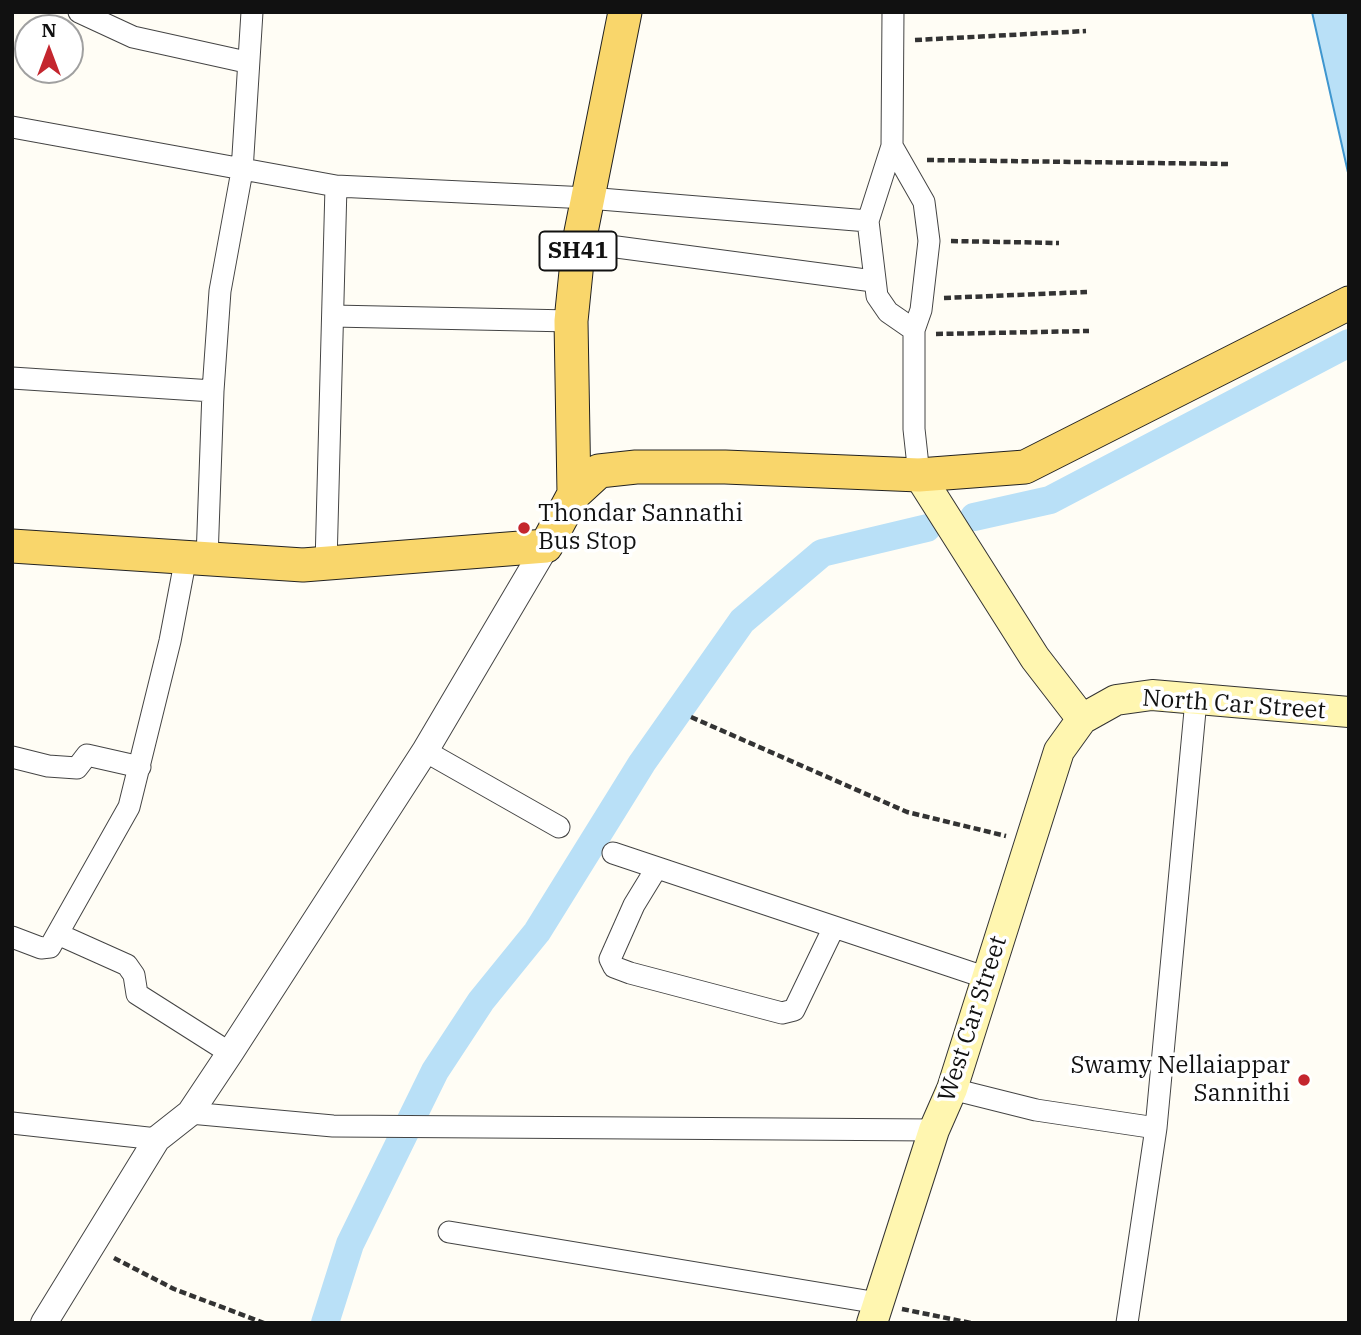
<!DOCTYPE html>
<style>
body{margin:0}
#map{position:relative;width:1361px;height:1335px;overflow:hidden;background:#fffdf5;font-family:"IBM Plex Serif",serif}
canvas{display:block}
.frame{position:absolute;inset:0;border:14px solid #111;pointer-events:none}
.north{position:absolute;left:14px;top:14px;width:70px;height:70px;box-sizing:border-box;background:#fff;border:2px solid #a0a0a0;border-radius:50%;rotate:0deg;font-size:19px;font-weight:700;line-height:28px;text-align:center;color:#111}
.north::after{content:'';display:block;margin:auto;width:24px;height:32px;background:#c4262e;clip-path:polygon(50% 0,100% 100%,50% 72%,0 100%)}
</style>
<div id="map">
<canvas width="1361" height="1335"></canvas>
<div class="frame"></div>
<div class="north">N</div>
</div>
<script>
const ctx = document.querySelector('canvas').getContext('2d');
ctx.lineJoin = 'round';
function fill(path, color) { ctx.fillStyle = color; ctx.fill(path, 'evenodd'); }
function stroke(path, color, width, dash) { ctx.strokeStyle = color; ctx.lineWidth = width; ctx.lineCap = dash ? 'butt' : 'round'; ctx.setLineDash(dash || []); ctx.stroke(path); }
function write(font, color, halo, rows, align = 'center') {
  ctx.font = font + ' "IBM Plex Serif",serif'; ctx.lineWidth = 7; ctx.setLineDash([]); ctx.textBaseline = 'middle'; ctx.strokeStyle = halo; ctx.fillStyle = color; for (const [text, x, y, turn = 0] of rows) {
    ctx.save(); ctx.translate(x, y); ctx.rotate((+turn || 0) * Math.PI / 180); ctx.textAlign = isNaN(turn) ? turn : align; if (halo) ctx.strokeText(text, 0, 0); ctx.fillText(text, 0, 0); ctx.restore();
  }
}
const water = new Path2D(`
 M1312,12H1349V177Z`);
fill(water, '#b9e0f7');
stroke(water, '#3f96cf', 2);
stroke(new Path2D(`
 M974,517L1050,500L1349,343
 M325,1323L350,1244L435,1071L481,1001L537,932L642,763L742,621L822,553L927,528`), '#b9e0f7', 28);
const minor = new Path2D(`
 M79,12L133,37L246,62
 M893,12L892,146L924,202L929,241L921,310L914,330V429L919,475
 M12,127L336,186L588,198L868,221L892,146
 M868,221L877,296L888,312L914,330
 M579,242L873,281
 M333,316L571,321
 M12,378L213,391
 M207,559L213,391L220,291L242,171L252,12
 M326,564L336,186
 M425,751L559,827
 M12,757L48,766L77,768L87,755L140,767
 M613,853L987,978
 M656,869L634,905L610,959L614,967L630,973L782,1013L794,1010L834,927
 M60,935L127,965L134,975L137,994L230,1053
 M12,937L41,948L50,947L129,807L170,641L186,557
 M952,1089L1036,1110L1156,1128L1127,1323
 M190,1113L333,1126L934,1130
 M12,1123L157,1139
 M1156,1128L1196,700
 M449,1232L878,1303`);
const tertiary = new Path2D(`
 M44,1323L157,1139L190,1113L230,1053L425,751L546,546`);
const secondary = new Path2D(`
 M919,475L1035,658L1082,719
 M872,1323L934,1130L952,1089L1059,751L1082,719L1116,700L1152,695L1349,712`);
const primary = new Path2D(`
 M574,494L571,321L579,242L625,12
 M12,546L303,565L546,546L574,494L599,471L636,467H725L919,475L1025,467L1349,303`);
stroke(minor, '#444', 23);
stroke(tertiary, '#444', 28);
stroke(secondary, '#333', 32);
stroke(primary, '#222', 35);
stroke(new Path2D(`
 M915,40L1086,31
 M927,160L1229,164
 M951,241L1059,243
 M944,298L1087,292
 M936,334L1089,331
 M691,717L907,812L1006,836
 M114,1258L174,1289L264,1323
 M902,1309L971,1323`), '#333', 4.5, [7, 3.5]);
stroke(minor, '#fff', 21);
stroke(tertiary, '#fff', 26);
stroke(secondary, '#fff6b0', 30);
stroke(primary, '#f9d66b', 33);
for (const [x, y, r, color] of [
 [524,528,7,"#c4262e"],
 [1304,1080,7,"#c4262e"]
]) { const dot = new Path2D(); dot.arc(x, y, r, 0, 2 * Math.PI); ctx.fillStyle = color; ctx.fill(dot); stroke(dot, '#fff', 2.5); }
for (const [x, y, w] of [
 [578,251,77]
]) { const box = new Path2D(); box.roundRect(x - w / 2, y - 19.5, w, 39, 5); ctx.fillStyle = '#fff'; ctx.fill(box); stroke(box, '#111', 2); }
write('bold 23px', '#111', null, [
 ["SH41",578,251]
]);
write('24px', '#111', '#fff', [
 ["Thondar Sannathi",538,514],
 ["Bus Stop",538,542],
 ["Swamy Nellaiappar",1290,1066,"right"],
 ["Sannithi",1290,1094,"right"]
], 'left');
write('24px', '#111', '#fff', [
 ["North Car Street",1234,705,4],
 ["West Car Street",973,1019,-72]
]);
</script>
